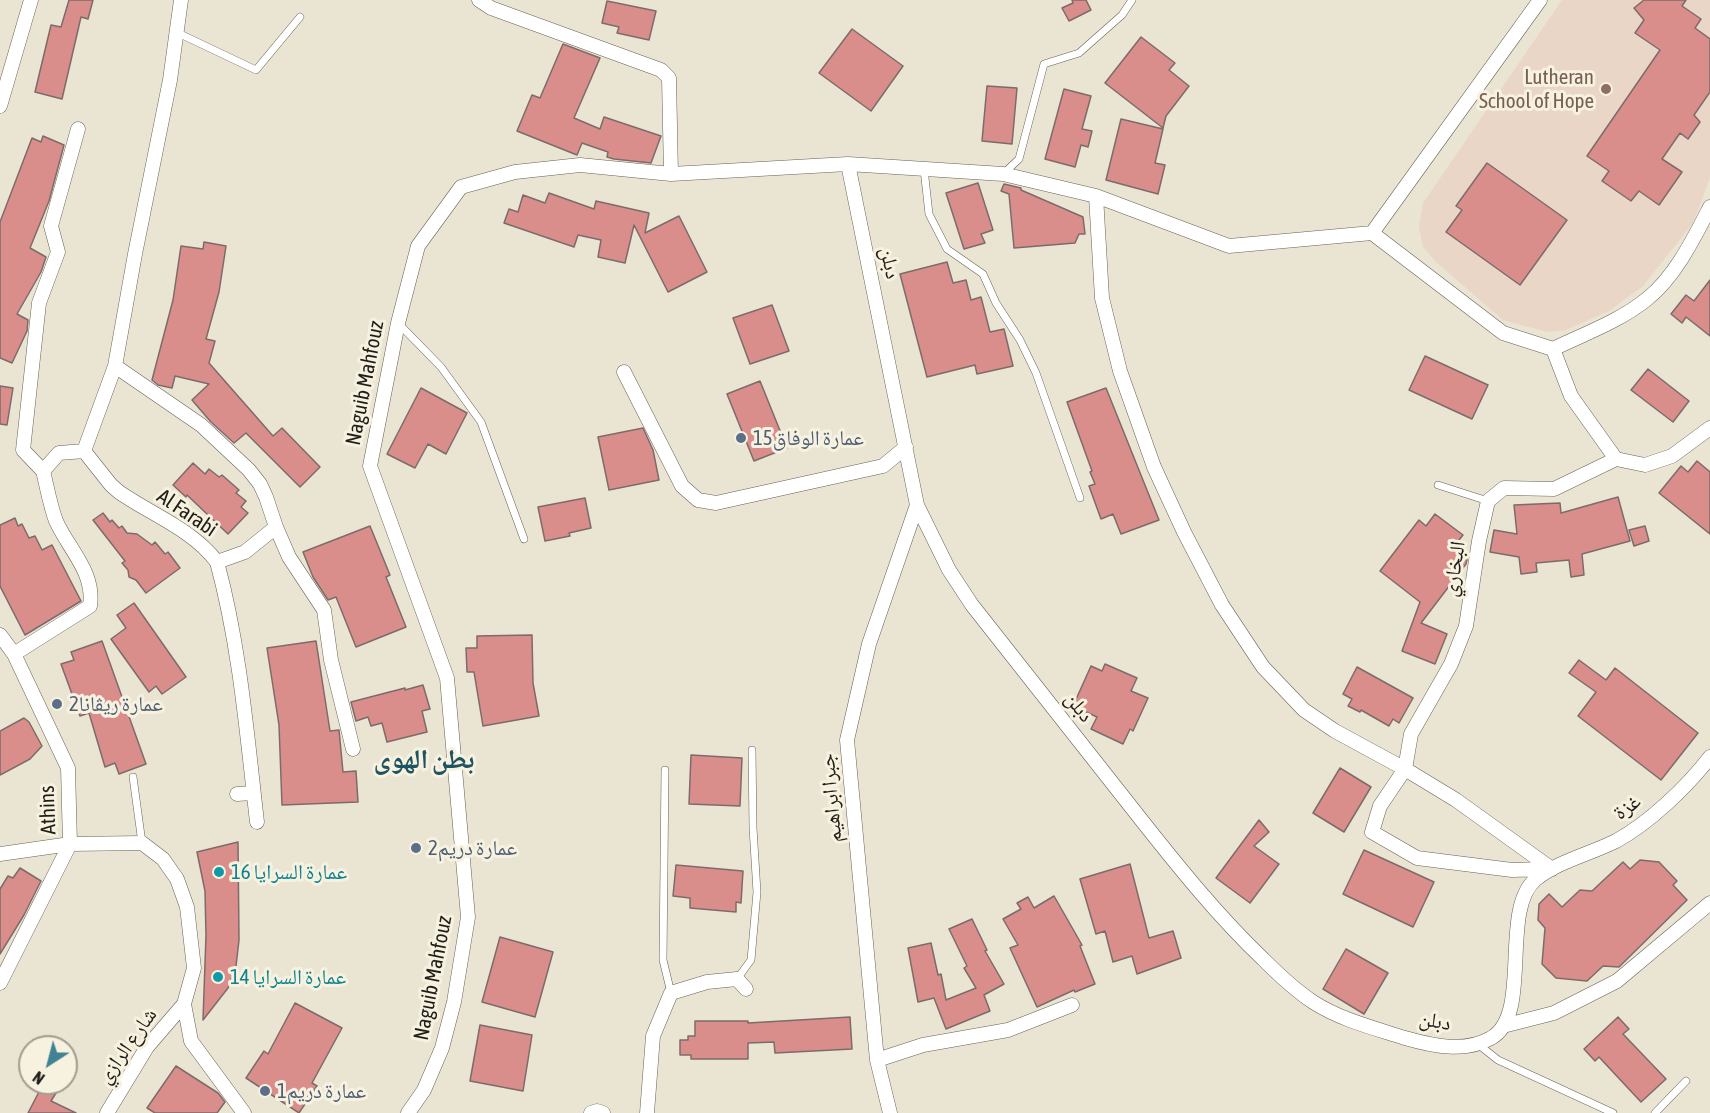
<!DOCTYPE html>
<meta charset="utf-8">
<style>
body{margin:0}
#map{position:relative;width:1710px;height:1113px;overflow:hidden;background:#eae4d3;font-family:"Asap Condensed",sans-serif}
canvas{display:block}
.north{position:absolute;left:18px;top:1035px;width:60px;height:60px;box-sizing:border-box;background:#f7f1e0;border:2px solid #a19d90;border-radius:50%;rotate:216deg;font-size:16px;font-weight:700;line-height:24px;text-align:center;color:#201e18}
.north::after{content:'';display:block;margin:auto;width:21px;height:27px;background:#418394;clip-path:polygon(50% 0,100% 100%,50% 72%,0 100%)}
</style>
<div id="map">
<canvas width="1710" height="1113"></canvas>
<div class="north">N</div>
</div>
<script>
const ctx = document.querySelector('canvas').getContext('2d');
ctx.lineJoin = 'round';
function fill(path, color) { ctx.fillStyle = color; ctx.fill(path, 'evenodd'); }
function stroke(path, color, width, dash) { ctx.strokeStyle = color; ctx.lineWidth = width; ctx.lineCap = dash ? 'butt' : 'round'; ctx.setLineDash(dash || []); ctx.stroke(path); }
function write(font, color, halo, rows, align = 'center') {
  ctx.font = font + ' "Asap Condensed","Noto Naskh Arabic",sans-serif'; ctx.lineWidth = 6; ctx.setLineDash([]); ctx.textBaseline = 'middle'; ctx.strokeStyle = halo; ctx.fillStyle = color; for (const [text, x, y, turn = 0] of rows) {
    ctx.save(); ctx.translate(x, y); ctx.rotate((+turn || 0) * Math.PI / 180); ctx.textAlign = isNaN(turn) ? turn : align; if (halo) ctx.strokeText(text, 0, 0); ctx.fillText(text, 0, 0); ctx.restore();
  }
}
fill(new Path2D(`
 M1562,0H1710V178L1693,223L1643,286L1609,311L1566,330L1547,332L1503,320L1436,262L1423,247L1419,227L1423,203Z`), '#ead6c7');
const building = new Path2D(`
 M69,0H93L88,19L81,17L62,99L35,92L51,25L61,27Z
 M1072,0H1086L1091,10L1069,21L1062,8L1073,3Z
 M1644,0H1686L1682,6L1701,19L1695,28L1710,39V92L1694,115L1700,122L1688,139L1680,133L1662,159L1682,172L1659,205L1639,191L1631,201L1602,181L1609,171L1587,156L1660,50L1635,33L1644,20L1634,8Z
 M607,1L656,11L649,40L617,33L619,27L602,23Z
 M852,29L903,66L871,111L819,73Z
 M1141,37L1175,63L1169,70L1189,86L1166,116L1163,128L1105,83Z
 M563,44L600,58L574,118L600,129L604,117L661,136L651,163L614,159L607,157L608,152L582,143L577,155L517,131L532,95L540,98Z
 M987,86L1017,88L1012,144L982,141Z
 M1064,89L1091,96L1082,129L1092,131L1088,147L1081,145L1075,167L1045,159Z
 M1121,119L1163,129L1155,163L1165,165L1158,194L1106,180Z
 M43,136L64,145L49,201L30,248L46,257L41,272L17,314L28,320L27,331L12,363L0,358V222L32,138L41,142Z
 M1487,163L1567,220L1520,285L1446,232L1462,210L1456,206Z
 M978,183L993,230L981,234L985,243L964,249L946,193Z
 M1004,184L1021,188V190L1083,217L1085,234H1079L1075,243L1014,248L1009,194L1001,191Z
 M549,193L594,209L596,201L649,213L645,233L679,216L707,272L668,292L634,225L625,263L598,257L601,240L578,235L574,247L504,223L509,209L518,212L523,195L545,203Z
 M204,242L226,246L219,292L206,339L215,341L209,363L273,436L282,428L320,467L300,487L246,433L234,443L211,422L192,400L209,384L175,376L172,388L158,385L152,380L173,300L181,246L203,249Z
 M947,262L953,283L966,280L971,300L981,297L990,332L1004,329L1013,366L977,374L975,365L927,377L900,274Z
 M1710,280V336L1686,317L1682,323L1671,314L1686,295L1694,301Z
 M772,305L789,351L750,364L733,318Z
 M1425,356L1488,385L1472,419L1409,390Z
 M1648,369L1689,401L1673,422L1631,390Z
 M760,381L787,448L754,461L727,394Z
 M0,386L13,388L7,425L0,424Z
 M421,388L467,413L446,454L428,444L415,468L387,454Z
 M1106,388L1159,520L1121,534L1113,514L1101,519L1089,486L1095,484L1090,472L1092,471L1067,402Z
 M643,428L653,450L659,480L609,490L598,437Z
 M1697,461L1710,472V534L1659,493L1681,466L1688,472Z
 M193,463L205,474L209,469L219,477L222,475L239,490L236,493L246,501L241,507L248,513L228,534L187,495L186,497L173,485Z
 M1618,497L1630,541L1582,554L1584,575L1571,577L1569,560L1536,563L1537,572L1521,574L1519,557L1490,552L1494,530L1517,534L1514,505L1560,503L1561,513Z
 M585,498L591,528L569,533L570,536L545,541L538,507Z
 M103,513L110,522L112,520L119,528L122,526L127,533L137,534L152,545L155,542L165,554L168,552L180,568L146,593L136,580L129,577L128,570L122,563L125,561L93,520Z
 M1435,514L1463,535L1455,545L1468,555L1466,564L1421,623L1447,634L1435,664L1402,651L1420,602L1380,571L1419,520L1426,526Z
 M15,518L18,526L22,524L29,538L35,536L42,550L52,545L81,601L25,635L0,586V525Z
 M370,526L390,575L386,577L406,627L356,647L336,597L328,600L313,577L303,552Z
 M1645,526L1649,541L1634,546L1629,530Z
 M134,603L186,677L162,694L156,686L149,692L111,639L126,628L117,615Z
 M532,635L533,683L539,716L483,726L474,672H467L466,648H477V636Z
 M102,641L146,764L119,774L115,763L105,767L89,713L80,716L61,664L74,660L71,652Z
 M316,641L330,731L339,730L343,772L356,771L358,802L282,805L279,725L267,648Z
 M1579,660L1606,680L1615,668L1698,733L1661,780L1578,716L1596,692L1569,673Z
 M1105,664L1137,678L1131,691L1148,698L1133,731L1130,729L1123,744L1091,729L1097,717L1073,706L1091,666L1102,671Z
 M1357,667L1413,698L1399,723L1393,719L1389,726L1361,710L1360,712L1348,706L1352,699L1343,694Z
 M423,685L430,709L422,711L427,732L387,742L382,723L371,726L368,717L356,721L351,702L405,688V690Z
 M24,718L29,722L42,746L30,759L0,775V731Z
 M691,755L742,758L740,806L689,804Z
 M1340,768L1371,787L1344,832L1313,813Z
 M1259,820L1269,832L1254,846L1279,864L1250,903L1216,878Z
 M238,842L239,940L236,966L228,988L203,1020L206,935L205,891L197,852Z
 M1364,850L1434,882L1413,927L1343,894Z
 M1640,860L1659,862L1677,881L1673,885L1687,900L1619,967L1603,966L1587,981L1556,978L1542,964L1545,928L1538,920L1539,904L1549,894L1562,907L1580,890L1592,891L1623,862L1630,869Z
 M1130,864L1149,938L1173,931L1181,958L1137,974L1132,956L1113,962L1105,931L1096,934L1080,879Z
 M676,865L743,871L741,903L736,902V912L690,908V898L673,896Z
 M20,868L41,881L24,915L0,954V889L8,876L13,878Z
 M1054,896L1082,945L1080,946L1095,984L1075,992L1074,990L1037,1007L1010,948L1018,945L1003,919L1021,909L1017,903L1028,897L1034,908Z
 M972,919L987,950L985,951L1004,984L984,995L990,1011L946,1029L934,998L918,1002L908,948L931,943L938,975L941,974L946,1000L976,988L964,968L967,966L949,929Z
 M500,937L553,952L535,1017L482,1002Z
 M1346,949L1388,973L1364,1014L1323,989Z
 M295,1003L342,1028L312,1083L317,1086L299,1113L246,1078L264,1051L268,1054Z
 M850,1017L852,1049L775,1053L774,1042L748,1043V1059H691V1055H680V1040H688V1036H695V1021H748V1023Z
 M1618,1017L1629,1029L1623,1034L1666,1079L1641,1102L1599,1057L1595,1061L1584,1049Z
 M480,1025L532,1035L523,1091L470,1081Z
 M176,1066L218,1093L225,1102L217,1113H155L147,1108Z
 M42,1086L56,1093L51,1101L76,1113H28Z`);
fill(building, '#da8e8b');
stroke(building, '#7d6b6a', 1.5);
const lane = new Path2D(`
 M178,33L256,70L300,17
 M924,169L929,214L947,249L983,274L996,303L1020,340L1036,373L1080,498
 M1003,174L1019,159L1044,64L1079,53L1122,15L1132,0
 M398,323L441,367L481,422L524,539
 M1438,485L1488,501
 M665,770L663,960L671,993
 M133,777L142,843
 M737,979L751,960L757,892L753,828L752,750
 M1479,1045L1498,1060L1613,1113
 M1655,1113L1686,1081`);
const street = new Path2D(`
 M479,0L491,8L661,70L669,78L671,174
 M0,106L31,0
 M848,164L917,505L949,570L972,605C1029,678 1086,750 1143,822C1181,870 1219,917 1263,959C1278,974 1295,990 1313,1002C1341,1020 1374,1028 1405,1038C1433,1046 1465,1053 1491,1038C1533,1015 1499,909 1536,879C1559,861 1590,854 1616,841C1649,823 1687,787 1710,757
 M1096,196L1102,298L1120,371L1154,467L1184,532L1222,605L1263,667L1304,710L1335,731L1405,769L1456,800L1552,869
 M1372,233L1540,0
 M1553,349L1571,396L1616,459L1645,465L1672,456L1710,428
 M1553,349C1584,334 1620,321 1647,299C1675,277 1694,238 1710,207
 M115,366L201,425L249,470L260,484L266,497L276,527L289,557L324,610L331,660L353,749
 M624,372L682,486L698,500L716,503L883,466L906,447
 M84,451L115,366L135,254L170,80L181,0
 M84,451L111,485L119,492C152,515 192,529 217,562L245,552L276,527
 M43,471L23,450L39,303L58,252L51,226L78,129
 M217,562C240,647 247,735 257,822
 M0,635L14,654L68,768L70,844L0,983
 M14,654L90,606C95,572 69,550 56,521C50,505 47,487 43,471L59,453L84,451
 M237,794L253,793
 M0,854L70,844L142,843L163,859L177,879L187,907L194,968L184,1004L191,1041L244,1113
 M1550,869L1512,870L1417,858L1372,832L1380,806L1405,769L1411,734L1451,664L1466,626L1479,541L1488,501L1504,488L1554,489L1616,459
 M1503,1026L1554,1013L1617,981L1710,903
 M877,1060L923,1045L1008,1030L1072,1005
 M107,1113L147,1047L184,1004
 M408,1113L424,1090L442,1048L454,1002L468,917L447,678L370,466L398,323L418,246L461,187L515,172L580,165L671,174L848,164L1003,174L1096,196L1229,246L1372,233L1503,333L1553,349
 M591,1113L597,1111L603,1113
 M647,1113L653,1036L671,993L707,982L737,979L746,989
 M890,1113L877,1060L847,740L869,644L917,505`);
stroke(lane, '#676254', 8);
stroke(street, '#676254', 15);
stroke(lane, '#fff', 7);
stroke(street, '#fff', 14);
for (const [x, y, r, color] of [
 [1606,89,6,"#8d6e63"],
 [741,438,6,"#5c6f8a"],
 [57,704,6,"#5c6f8a"],
 [416,848,6,"#5c6f8a"],
 [219,872,6,"#0f9aa8"],
 [218,977,6,"#0f9aa8"],
 [265,1091,6,"#5c6f8a"]
]) { const dot = new Path2D(); dot.arc(x, y, r, 0, 2 * Math.PI); ctx.fillStyle = color; ctx.fill(dot); stroke(dot, '#f7f1e0', 2); }
write('21px', '#785e54', '#f7f1e0', [
 ["Lutheran",1594,77],
 ["School of Hope",1594,101]
], 'right');
write('21px', '#201e18', '#f7f1e0', [
 ["دبلن",890,263,78],
 ["Naguib Mahfouz",365,383,-79],
 ["Al Farabi",187,513,34],
 ["البخاري",1454,569,-81],
 ["دبلن",1079,707,52],
 ["جبرا ابراهيم",831,798,-95],
 ["غزة",1627,807,-36],
 ["Athins",48,810,-92],
 ["Naguib Mahfouz",433,978,-79],
 ["دبلن",1435,1021,10],
 ["شارع الرازي",127,1046,-55]
]);
write('21px', '#4e5e75', '#f7f1e0', [
 ["عمارة الوفاق15",753,438],
 ["عمارة ريڤانا2",69,704],
 ["عمارة دريم2",428,848],
 ["عمارة دريم1",277,1091]
], 'left');
write('21px', '#0d838f', '#f7f1e0', [
 ["عمارة السرايا 16",231,872],
 ["عمارة السرايا 14",230,977]
], 'left');
write('bold 27px', '#1e5461', '#f7f1e0', [
 ["بطن الهوى",424,759]
]);
</script>
